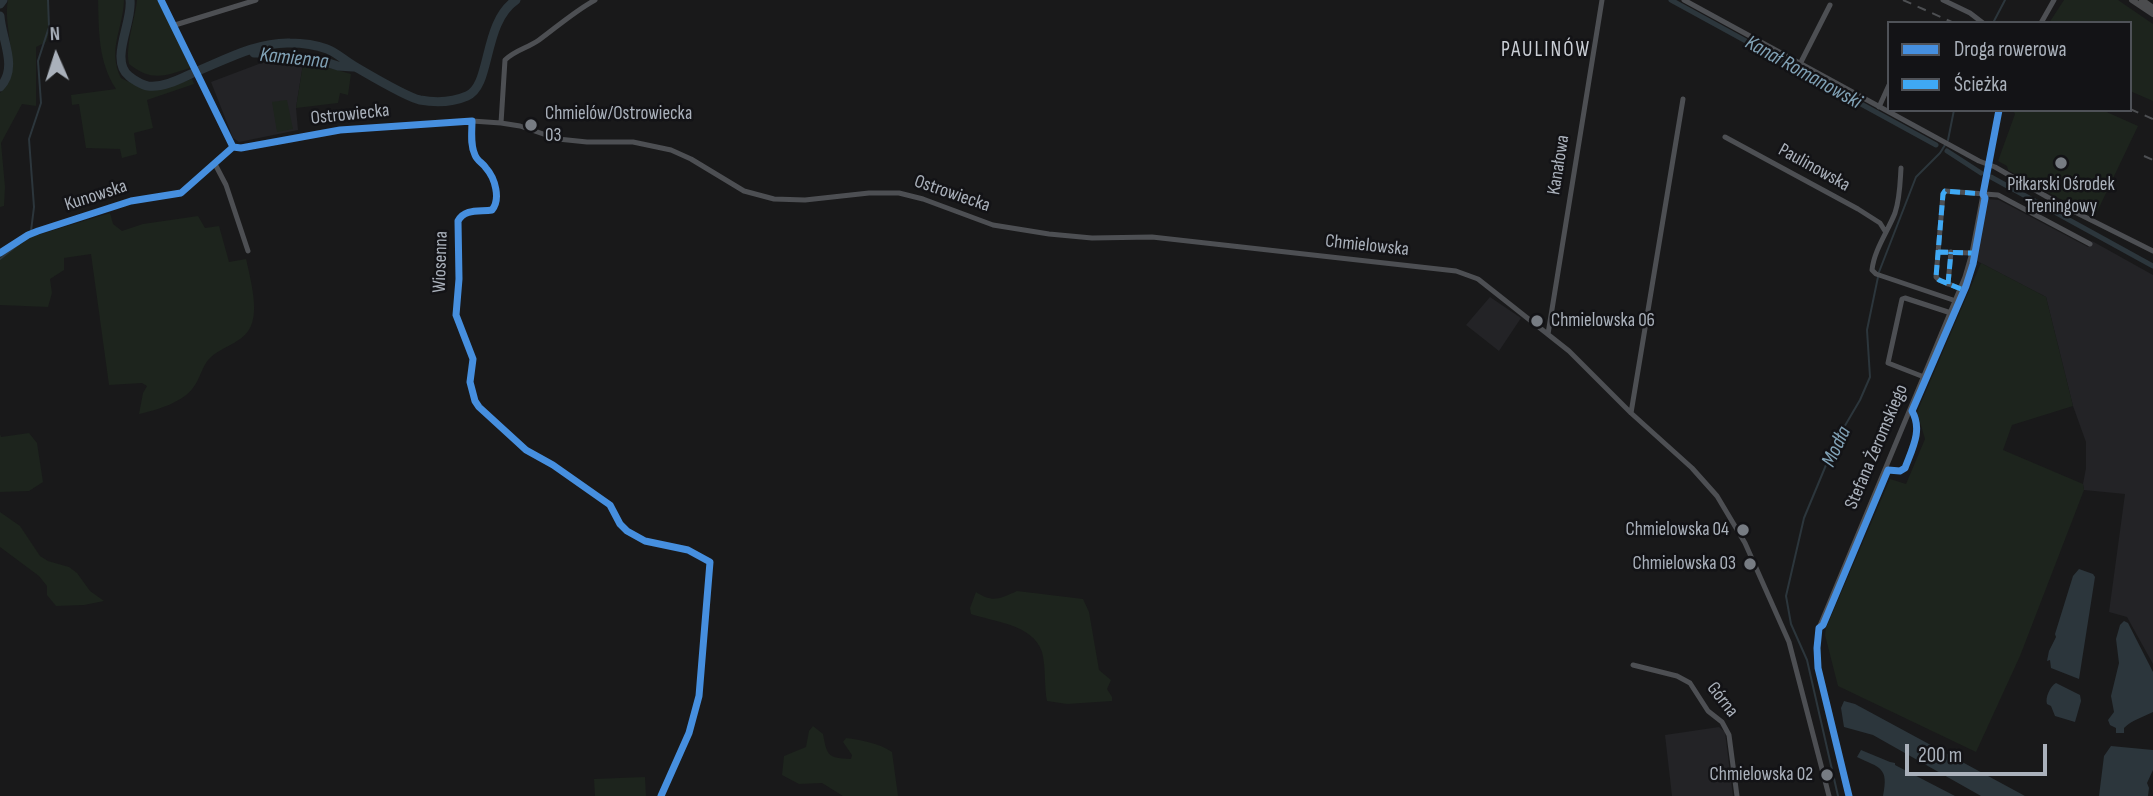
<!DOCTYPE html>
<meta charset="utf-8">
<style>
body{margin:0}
#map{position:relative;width:2153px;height:796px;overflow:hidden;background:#19191a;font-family:"Sofia Sans Condensed",sans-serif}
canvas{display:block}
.legend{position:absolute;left:1887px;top:21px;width:245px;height:91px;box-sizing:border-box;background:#131316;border:2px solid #4f5258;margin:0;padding:9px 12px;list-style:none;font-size:21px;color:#aab1bb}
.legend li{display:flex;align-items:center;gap:14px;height:35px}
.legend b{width:35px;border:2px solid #4f5258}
.north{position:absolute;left:21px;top:21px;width:70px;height:70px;-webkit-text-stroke:5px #131316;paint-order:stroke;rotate:357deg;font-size:19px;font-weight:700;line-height:28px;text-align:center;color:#aab1bb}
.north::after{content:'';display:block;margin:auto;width:24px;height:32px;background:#aab1bb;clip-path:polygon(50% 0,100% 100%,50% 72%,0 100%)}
.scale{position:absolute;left:1905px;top:744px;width:142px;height:32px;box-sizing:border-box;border:4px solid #aab1bb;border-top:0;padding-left:9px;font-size:21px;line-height:24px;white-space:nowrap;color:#aab1bb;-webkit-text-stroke:5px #131316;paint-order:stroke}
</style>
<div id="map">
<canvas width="2153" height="796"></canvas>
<ul class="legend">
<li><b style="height:9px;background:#468fdf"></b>Droga rowerowa</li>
<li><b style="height:9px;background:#3fa9f5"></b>Ścieżka</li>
</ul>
<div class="north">N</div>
<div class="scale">200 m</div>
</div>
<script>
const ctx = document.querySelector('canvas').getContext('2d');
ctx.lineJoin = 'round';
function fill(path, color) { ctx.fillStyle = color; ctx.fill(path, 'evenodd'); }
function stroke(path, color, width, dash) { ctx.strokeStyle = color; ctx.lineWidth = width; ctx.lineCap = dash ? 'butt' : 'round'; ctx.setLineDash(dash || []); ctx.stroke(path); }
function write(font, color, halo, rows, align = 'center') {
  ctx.font = font + ' "Sofia Sans Condensed",sans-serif'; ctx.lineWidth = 5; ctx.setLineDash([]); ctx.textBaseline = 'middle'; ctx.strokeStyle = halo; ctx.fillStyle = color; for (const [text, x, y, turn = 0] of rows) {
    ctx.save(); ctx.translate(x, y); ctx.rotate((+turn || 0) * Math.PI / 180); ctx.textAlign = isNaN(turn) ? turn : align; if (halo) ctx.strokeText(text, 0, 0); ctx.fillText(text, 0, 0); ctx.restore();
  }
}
fill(new Path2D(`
 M264,62L303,64L296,108L298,130L239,142L233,138L211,82Z
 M1986,199L1999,200L2088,247L2092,241L2153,275V664L2127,617L2109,612L2125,494L2084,490L2083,484L2086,468V442L2073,406L2046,297L1975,260Z
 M1490,297L1521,318L1499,351L1466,325Z
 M1719,727L1725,732L1733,796H1672L1665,735Z`), '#232326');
fill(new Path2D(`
 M8,0H49V33L46,42L36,47V106L22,104L1,143L5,187L4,206L0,207V93C24,72 2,28 8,0Z
 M98,0H124C123,30 107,49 121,78C152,94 160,90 192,79L194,84L147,100L153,128L134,133L137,154L122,158L120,149L86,148L79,104L72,105L71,95L116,89C98,61 99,32 98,0Z
 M137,0H157L170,23L190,68C164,76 152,82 129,64C125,45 135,20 137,0Z
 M2064,0H2118L2153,24V101L2130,91V23H2049Z
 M303,64L319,65L351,74L348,95L340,93L338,103L296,108Z
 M287,100L293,129L277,132L272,102Z
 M2013,110H2102L2138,126L2096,214L2068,199L2062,200L2008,170L2007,166L1998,161L2015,114Z
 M110,213L113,224L122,231L143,224L198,216L205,228L219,226L229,262L246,259C250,276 258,307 252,323C246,342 225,345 211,357C203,364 201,376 195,385C185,402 157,410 139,414L143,393L147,386L142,383L109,385L91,254L64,258V270L50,279L52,293L48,307L0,305V258L31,237Z
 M1981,263L2046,297L2073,406L2012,425L2003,450L2083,484L2084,490L2020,656L1976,752L1838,686L1825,635L1826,628L1890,479L1906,484L1925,439L1917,412Z
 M29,433L37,443L43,482L29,491L0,492V434L1,437Z
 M0,512L20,526L40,556L48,561L69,567L77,573L90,591L104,601L84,605L56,606L47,595V586L39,576L0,547Z
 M1017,591L1083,599L1089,612L1099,670L1111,680L1107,689L1112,697V701L1067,704L1047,701C1044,686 1046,667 1042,652C1033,624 994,622 971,614L970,608L976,592C993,603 999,599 1017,591Z
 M813,726L823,734C827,756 828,758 851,759L852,755L843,742L846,738C861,740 879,743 892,752L898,796H843L822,783L799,784L782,775L784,756L806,747L809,731Z
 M645,777L646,796H595L594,779Z`), '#1d241d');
fill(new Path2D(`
 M2079,569L2093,574L2095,577L2079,679L2051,668L2050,660L2047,661L2049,651L2056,637L2055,634L2073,576Z
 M2124,621L2128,623L2153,672V712C2143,717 2132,720 2124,728V733H2116V728L2110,725L2108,720L2114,712L2111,696L2119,663L2116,639L2120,625Z
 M2056,683L2080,695L2081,701L2075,722L2055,716L2051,706L2047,704C2045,698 2050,686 2056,683Z
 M1844,701L1855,704L2025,796H1981L1873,735L1844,727L1841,708Z
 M2111,746L2153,750V770L2147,783L2149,788L2148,796H2099L2104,756Z
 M1861,750L1890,762L1895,763V765L1955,796H1883C1889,767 1880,768 1857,757Z`), '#2c363c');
stroke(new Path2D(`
 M1993,23L2005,0
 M1948,140L1954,110
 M31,231L34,207L29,139L41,103L38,61L49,27L48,0
 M0,259L19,244
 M1879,272L1916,177L1940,153L1945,145
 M1838,796L1807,660L1791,624L1786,596L1804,518L1836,441L1860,400L1870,377L1867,330L1878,277`), '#2c363c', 2);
stroke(new Path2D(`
 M1671,0L1936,145
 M1947,151L1981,173
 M1991,177L2153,266`), '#2c363c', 5);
stroke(new Path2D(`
 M130,0C133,22 109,60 129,76C132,79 142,85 148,86C163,88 180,79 193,73C223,61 256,42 290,43C300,43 316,45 327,49C336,52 345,61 354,66C368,74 406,97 420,100C436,103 453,102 467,96C492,86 482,23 516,0
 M0,4L3,0
 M0,16C1,38 19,68 0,87
 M254,53H266L288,59H316L338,66L353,67`), '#2c363c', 9);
stroke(new Path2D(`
 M161,0L233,147
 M1684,0L1979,161L1995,167L2063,206L2153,251
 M1943,0L1970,13L1983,23
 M2041,23L2054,0
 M175,25L256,0
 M1800,64L1830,5
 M1879,107L1889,85
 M472,121C472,132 470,145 475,155C477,161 483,163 486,168C495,178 501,199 492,210C480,212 465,208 458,221L459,279L456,315L473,359L470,382L475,401L479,407L526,450L553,465L610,505L620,524L627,531L645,541L688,550L710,562L699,696L689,733L661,796
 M501,123L505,60C515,50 528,48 539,40C558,26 575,11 595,0
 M1725,137L1858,209L1880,223L1885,231
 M233,147L241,148L340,130L472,121L501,123L520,126L558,139L587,142H633L671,150L691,159L744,191L774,199L805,200L869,193H899L923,199L993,225L1049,234L1092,238L1152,237L1456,271L1478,279L1569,351L1631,413L1692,468L1717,496L1745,543L1789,642L1829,796
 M215,164L226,185L248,251
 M1901,168C1900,184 1900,198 1895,213C1888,231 1874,250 1872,270L1876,274L1956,301
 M1938,252L1972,253
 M0,253L28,235L38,231L131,201L181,193L233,147
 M1948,284L1951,252
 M1961,289L1939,280L1936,277L1943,194L1945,191L1998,195L2090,244
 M1548,334L1602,0
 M1924,377L1888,363L1902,299L1905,298L1951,313
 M1631,413L1683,99
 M1633,665L1677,676L1690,683L1708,711L1722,722L1729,735L1737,796
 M1849,796L1818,668L1817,648L1819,628L1965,277L1972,253L1999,110`), '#4d4f53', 5);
stroke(new Path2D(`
 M2132,0L2153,14
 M2142,0L2153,8`), '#4b4c4e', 6);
stroke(new Path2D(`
 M1903,0L1954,23
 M2130,109L2153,119
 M2144,156L2153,160`), '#4d4f52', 2, [9, 7]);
stroke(new Path2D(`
 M1938,252L1972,253
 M1948,284L1951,252
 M1961,289L1939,280L1936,277L1943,194L1945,191L1983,194`), '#3fa9f5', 5, [10, 5]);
stroke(new Path2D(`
 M161,0L233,147
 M233,147L241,148L340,130L472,121C472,132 470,145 475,155C477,161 483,163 486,168C495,178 501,199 492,210C480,212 465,208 458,221L459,279L456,315L473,359L470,382L475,401L479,407L526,450L553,465L610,505L620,524L627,531L645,541L688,550L710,562L699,696L689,733L661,796
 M0,253L28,235L38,231L131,201L181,193L233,147
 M1849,796L1818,668L1817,648L1819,628L1823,625L1888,470L1900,471L1905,468C1912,449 1923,430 1912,411L1966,286L1973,264L1985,198L1983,194L1999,110`), '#468fdf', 7);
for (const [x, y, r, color] of [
 [531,125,7,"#777c83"],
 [2061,163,7,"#777c83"],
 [1537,321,7,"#777c83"],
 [1743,530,7,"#777c83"],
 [1750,564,7,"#777c83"],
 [1827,775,7,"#777c83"]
]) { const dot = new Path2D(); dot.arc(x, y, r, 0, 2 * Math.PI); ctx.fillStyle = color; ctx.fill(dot); stroke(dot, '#131316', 2.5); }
write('19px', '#aab1bb', '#131316', [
 ["Chmielów/Ostrowiecka",545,114,"left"],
 ["03",545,136,"left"],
 ["Piłkarski Ośrodek",2061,185,"center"],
 ["Treningowy",2061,207,"center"],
 ["Chmielowska 06",1551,321,"left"],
 ["Chmielowska 04",1729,530],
 ["Chmielowska 03",1736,564],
 ["Chmielowska 02",1813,775]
], 'right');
write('19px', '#aab1bb', '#131316', [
 ["Ostrowiecka",350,115,-6],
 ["Kanałowa",1559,165,-81],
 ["Paulinowska",1814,168,29],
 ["Ostrowiecka",952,194,19],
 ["Kunowska",96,196,-18],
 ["Chmielowska",1367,246,6],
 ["Wiosenna",441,262,-88],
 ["Stefana Żeromskiego",1877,447,-67],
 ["Górna",1722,700,52]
]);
ctx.letterSpacing = '2px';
write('21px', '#cbcfd6', '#131316', [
 ["PAULINÓW",1546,51]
]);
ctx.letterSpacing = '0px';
write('italic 21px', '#81a2b6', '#131316', [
 ["Kamienna",294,59,6],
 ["Kanał Romanowski",1803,73,29],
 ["Modła",1837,447,-65]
]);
</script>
